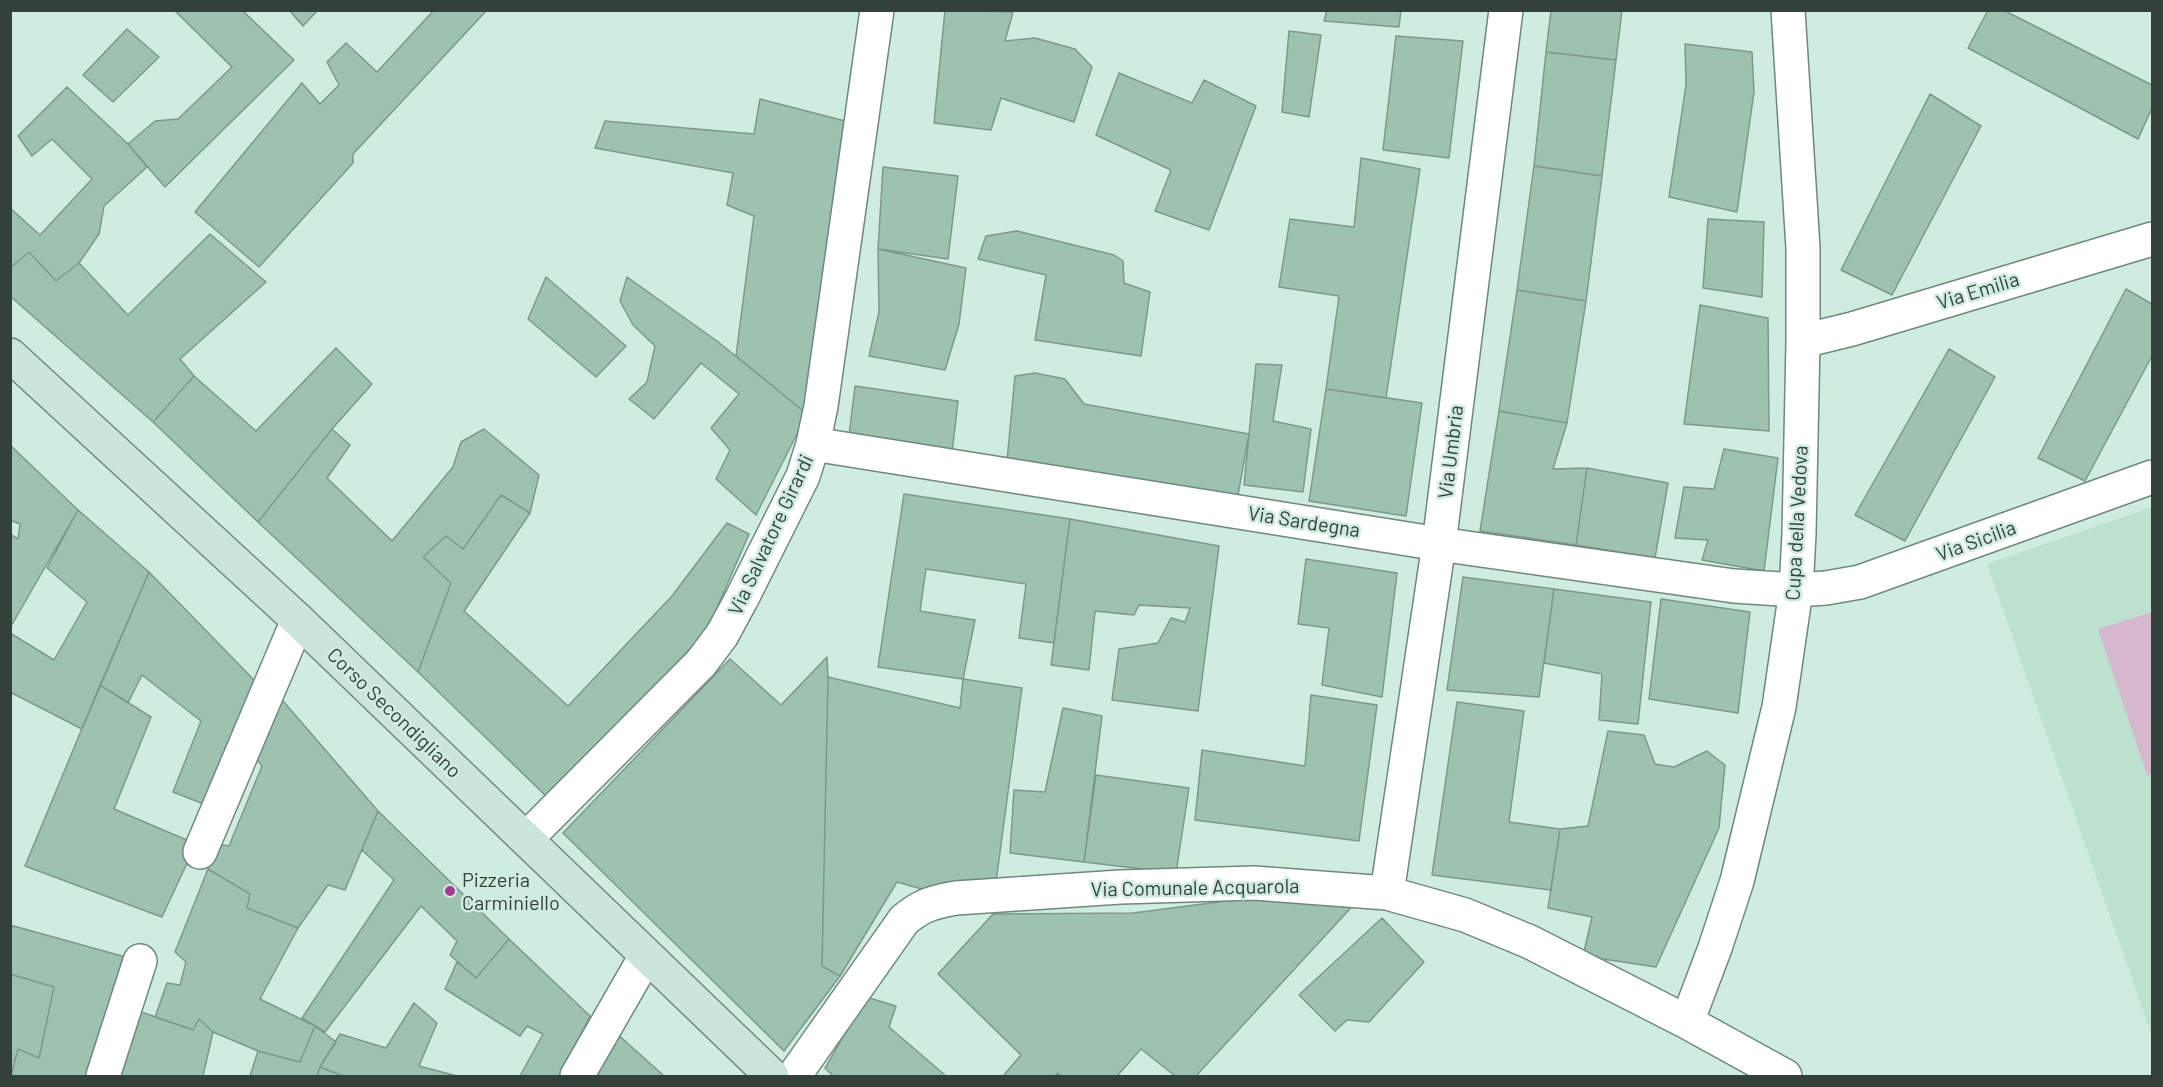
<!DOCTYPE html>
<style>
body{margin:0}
#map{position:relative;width:2163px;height:1087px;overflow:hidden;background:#cfedde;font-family:Barlow,sans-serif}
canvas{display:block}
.frame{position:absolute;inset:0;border:12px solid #34403a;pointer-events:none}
</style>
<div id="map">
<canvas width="2163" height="1087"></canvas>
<div class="frame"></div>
</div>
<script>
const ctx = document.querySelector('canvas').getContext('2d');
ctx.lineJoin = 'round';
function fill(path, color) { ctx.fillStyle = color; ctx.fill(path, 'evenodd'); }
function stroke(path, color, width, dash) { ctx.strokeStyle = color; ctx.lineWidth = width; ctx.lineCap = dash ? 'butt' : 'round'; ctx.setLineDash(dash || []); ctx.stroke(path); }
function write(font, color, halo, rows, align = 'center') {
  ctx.font = font + ' Barlow,sans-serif'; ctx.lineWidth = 5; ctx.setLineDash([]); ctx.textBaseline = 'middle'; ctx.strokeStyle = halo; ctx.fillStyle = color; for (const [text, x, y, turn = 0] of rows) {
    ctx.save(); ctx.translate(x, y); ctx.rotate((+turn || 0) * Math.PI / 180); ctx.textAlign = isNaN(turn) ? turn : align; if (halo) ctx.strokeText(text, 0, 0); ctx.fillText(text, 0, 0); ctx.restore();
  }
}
fill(new Path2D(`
 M2152,507V1036L1987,564Z`), '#bce2cf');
fill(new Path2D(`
 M2152,612V774L2147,775L2098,629Z`), '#d5b8cd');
const building = new Path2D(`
 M174,10H242L294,60L165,187L128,144L155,121L178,119L232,67Z
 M289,10H318L303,26Z
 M434,10H487L353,154V163L259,267L195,212L302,83L320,104L339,85L327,62L346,43L377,72Z
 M945,10L1013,12L1005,41L1035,38L1075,49L1092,67L1074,122L1001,98L991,130L934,123Z
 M1327,10H1401L1399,27L1324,21Z
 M1551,10H1622L1616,60L1546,52Z
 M1988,10H2003L2152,85V108L2138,139L1968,48Z
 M127,29L159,57L113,102L83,75Z
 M1289,31L1321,35L1309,117L1282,112Z
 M1396,36L1463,41L1449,158L1383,150Z
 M1685,44L1752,52L1754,92L1737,212L1669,197L1686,85Z
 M1546,52L1616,60L1602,176L1534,166Z
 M1119,73L1192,103L1204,80L1256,106L1209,230L1155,211L1171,170L1096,135Z
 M67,87L128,144L147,167L104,206L99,234L79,263L56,281L29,252L10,268V208L40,235L92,179L52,139L32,156L18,136Z
 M1930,94L1981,126L1892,295L1841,270Z
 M760,99L845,121L807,414L736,356L754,216L727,205L733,173L595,148L605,121L754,134Z
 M1361,158L1420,169L1386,398L1326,389L1339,296L1279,287L1290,219L1354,227Z
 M1534,166L1602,176L1586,301L1517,290Z
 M883,167L958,176L948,259L878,249Z
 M1708,219L1764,222L1762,297L1703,288Z
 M1017,231L1114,255L1123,261L1124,283L1150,292L1141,356L1035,340L1046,275L978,259L986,236Z
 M210,234L266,282L180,359L194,376L153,422L10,296V268L29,252L56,281L79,263L128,315Z
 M878,249L966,268L959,324L945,370L869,356L879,312Z
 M546,277L626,346L596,377L528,319Z
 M627,277L717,341L807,414L756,515L716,479L730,450L711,428L739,394L701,363L654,419L629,399L647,382L655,346L633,325L620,301Z
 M2126,289L2152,304V356L2085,481L2038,458Z
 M1517,290L1586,301L1567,423L1499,411Z
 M1700,305L1768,318L1769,431L1684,424Z
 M336,348L372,384L332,429L258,522L153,422L194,376L256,431Z
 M1949,349L1995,377L1905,541L1855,515Z
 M1256,364L1282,365L1273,421L1311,429L1303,492L1244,485Z
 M1035,373L1065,379L1084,404L1249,434L1238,495L1007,461L1015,376Z
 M855,386L958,401L952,453L849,436Z
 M1326,389L1422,403L1406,516L1309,501Z
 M1499,411L1567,423L1553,469L1587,468L1576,545L1480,531Z
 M332,429L350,445L327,478L392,541L453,467L461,442L484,429L539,475L530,513L501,495L463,549L446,536L423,557L451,583L418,672L258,522Z
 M10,445L78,510L10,628V534L18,539L20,524L10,520Z
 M1724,449L1778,458L1764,571L1702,560L1708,540L1675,538L1684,487L1714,489Z
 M1587,468L1668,483L1655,558L1576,545Z
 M904,494L1070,519L1054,643L1019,638L1026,584L926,569L920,611L975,620L963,679L878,667Z
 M501,495L530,513L464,611L568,706L672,596L727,523L749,534L707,631L549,799L418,672L451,583L423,557L446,536L463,549Z
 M78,510L149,572L82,729L10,692V633L54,660L87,602L47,568Z
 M1070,519L1219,546L1198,711L1112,700L1119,649L1158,643L1171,618L1185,622L1190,608L1139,605L1134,615L1095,611L1089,670L1051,665Z
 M1306,559L1397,573L1382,697L1322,685L1329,628L1298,624Z
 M149,572L255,681L209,806L173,792L201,721L142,675L128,703L100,685Z
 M1463,577L1554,589L1539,697L1447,690Z
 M1554,589L1651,602L1638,724L1599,720L1602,674L1544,663Z
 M1661,599L1750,612L1738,713L1649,699Z
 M827,657L828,677L822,966L840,976L784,1051L563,833L730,659L781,705Z
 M828,677L960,708L963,679L1022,688L996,882L925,890L897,882L840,976L822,966Z
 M100,685L151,717L114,809L196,844L162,917L25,866Z
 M277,694L378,811L345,890L328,885L298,928L247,908L250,894L208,869L217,844L229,846L262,766L253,754Z
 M1311,695L1377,705L1359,841L1195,820L1202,750L1305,766Z
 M1457,702L1524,711L1509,822L1560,829L1551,890L1432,875Z
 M1063,708L1102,716L1084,862L1010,853L1014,790L1045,792Z
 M1608,731L1644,735L1655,764L1674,767L1707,751L1725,765L1719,828L1656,967L1583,956L1592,917L1548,908L1560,829L1588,826Z
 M1096,775L1189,788L1176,873L1084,862Z
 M378,811L509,939L476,978L450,955L457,941L421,906L325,1032L302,1018L394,880L362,850Z
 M208,869L250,894L247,908L298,928L260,999L315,1026L300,1062L258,1051L213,1032L199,1019L193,1030L155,1017L167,983L180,985L186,962L175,952Z
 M1289,893L1359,899L1196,1076H1175L1141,1049L1117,1076H1061L1058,1073L1055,1076H1003L1021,1055L938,974L993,914L1133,913Z
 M1382,918L1424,962L1369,1022L1347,1020L1335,1031L1299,995Z
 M10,925L140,961L96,1076H11L18,1049L39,1058L54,987L10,974Z
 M509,939L590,1016L560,1076H520L543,1034L527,1026L520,1036L445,989L457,962L476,978Z
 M10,974L54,987L39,1058L18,1049L11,1076Z
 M866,997L896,1006L889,1027L946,1076H833L825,1068Z
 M414,1003L437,1023L419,1066L457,1076H343L320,1067L340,1034L386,1048Z
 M133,1009L193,1030L199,1019L213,1032L203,1076H112Z
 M315,1026L336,1042L320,1067L317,1076H250L258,1051L300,1062Z
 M614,1031L664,1076H590Z
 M320,1067L343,1076H317Z`);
fill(building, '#9dc2b0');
stroke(building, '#7d988b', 1.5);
const street = new Path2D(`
 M1803,341L1852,329L2152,239
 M813,444L1439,544L1734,586L1796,590L1826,588L1860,582L2152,477
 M526,839L701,663L722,635L742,598L803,476L813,444L821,406L877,10
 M200,852L298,620
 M1387,893L1439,544L1506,10
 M1687,1022L1715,948L1737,881L1779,707L1796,590L1799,534L1803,341V248L1788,10
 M103,1076L140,961
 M577,1076L646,956
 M794,1076L904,920C922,905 933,902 956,898L1120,887L1254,883L1387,893L1465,915L1530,942L1687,1022L1785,1076`);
const secondary = new Path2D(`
 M10,355L298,620L772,1076`);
stroke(street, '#6e897c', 36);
stroke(secondary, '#6e897c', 36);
stroke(street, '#fff', 33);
stroke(secondary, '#cce5da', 33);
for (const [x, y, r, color] of [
 [450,891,6,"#a73896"]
]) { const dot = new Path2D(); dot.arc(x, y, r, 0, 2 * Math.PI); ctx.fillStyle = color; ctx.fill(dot); stroke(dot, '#cfedde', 2); }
write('20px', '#34403a', '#cfedde', [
 ["Via Emilia",1978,291,-17],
 ["Via Umbria",1451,452,-83],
 ["Via Sardegna",1304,522,9],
 ["Cupa della Vedova",1797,523,-87],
 ["Via Salvatore Girardi",771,535,-65],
 ["Via Sicilia",1976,541,-20],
 ["Corso Secondigliano",394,713,44],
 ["Via Comunale Acquarola",1195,888,-1]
]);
write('20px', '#34403a', '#cfedde', [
 ["Pizzeria",462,880],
 ["Carminiello",462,903]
], 'left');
</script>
